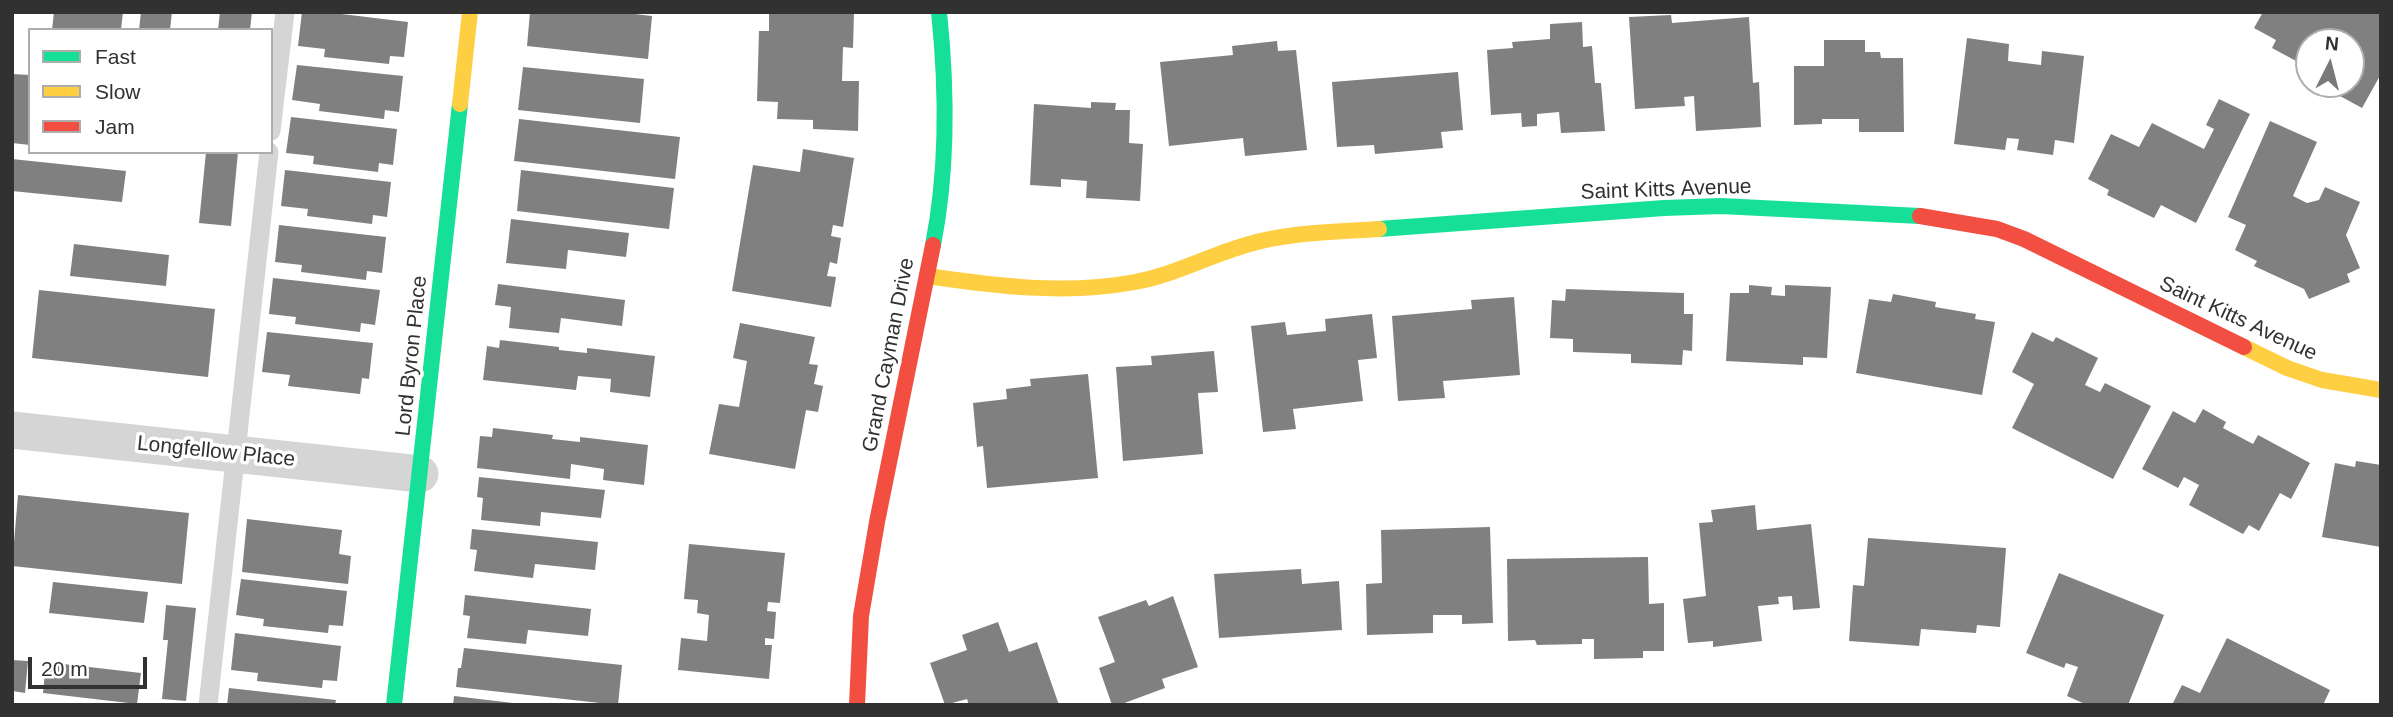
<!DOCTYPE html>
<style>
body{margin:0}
#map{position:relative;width:2393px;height:717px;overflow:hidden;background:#fff;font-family:Arial,sans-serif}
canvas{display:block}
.frame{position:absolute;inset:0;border:14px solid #313131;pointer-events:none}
.legend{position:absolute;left:28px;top:28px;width:245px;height:126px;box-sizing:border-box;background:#fff;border:2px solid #adadad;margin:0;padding:9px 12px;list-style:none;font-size:21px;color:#313131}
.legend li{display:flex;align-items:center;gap:14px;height:35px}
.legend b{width:35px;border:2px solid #adadad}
.north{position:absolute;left:2295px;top:28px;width:70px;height:70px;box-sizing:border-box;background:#fff;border:2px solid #adadad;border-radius:50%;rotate:6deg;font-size:19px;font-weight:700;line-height:28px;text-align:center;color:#313131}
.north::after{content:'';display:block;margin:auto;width:24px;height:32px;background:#797979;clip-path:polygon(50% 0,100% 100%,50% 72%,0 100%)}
.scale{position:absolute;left:28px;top:657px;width:119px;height:32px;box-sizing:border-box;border:4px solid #313131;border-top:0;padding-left:9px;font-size:21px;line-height:24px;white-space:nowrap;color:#313131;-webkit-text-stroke:5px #fff;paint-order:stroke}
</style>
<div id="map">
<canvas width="2393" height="717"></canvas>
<div class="frame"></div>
<ul class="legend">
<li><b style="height:9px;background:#16e098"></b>Fast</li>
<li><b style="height:9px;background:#ffcf43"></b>Slow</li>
<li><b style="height:9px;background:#f24e42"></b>Jam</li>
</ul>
<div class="north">N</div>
<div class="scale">20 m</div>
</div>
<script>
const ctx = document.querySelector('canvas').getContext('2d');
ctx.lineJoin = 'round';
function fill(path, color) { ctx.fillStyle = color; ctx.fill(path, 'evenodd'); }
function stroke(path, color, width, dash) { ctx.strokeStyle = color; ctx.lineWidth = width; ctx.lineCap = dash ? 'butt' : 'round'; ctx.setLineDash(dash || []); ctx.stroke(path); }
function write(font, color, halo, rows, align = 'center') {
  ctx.font = font + ' Arial,sans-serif'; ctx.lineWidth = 7; ctx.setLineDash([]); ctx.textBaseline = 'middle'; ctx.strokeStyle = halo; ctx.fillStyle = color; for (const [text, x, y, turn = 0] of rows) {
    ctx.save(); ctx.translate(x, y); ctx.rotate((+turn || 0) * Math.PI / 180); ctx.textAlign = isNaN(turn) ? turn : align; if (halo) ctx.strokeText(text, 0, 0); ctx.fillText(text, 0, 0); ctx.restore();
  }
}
fill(new Path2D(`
 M54,12H123L121,30H52Z
 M141,12H172L170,30H139Z
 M220,12H252L250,30H218Z
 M302,12H325L408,22L404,57L390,56L389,64L324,57L325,49L298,46Z
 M530,12H617L652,16L648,59L527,46Z
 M769,12H854L853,48L843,47L842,81H859L858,131L813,129V120L777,119L778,102L757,101L759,31H769Z
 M2263,12H2381V74L2362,108L2318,84H2351V42H2309V68L2272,48L2276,40L2254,28Z
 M1671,15L1672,23L1749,17L1753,83L1759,82L1761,127L1696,131L1694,96L1684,97L1685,106L1635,109L1629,17Z
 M1582,22L1583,47L1592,46L1595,83H1601L1605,131L1561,133L1559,112L1537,114V126L1522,127L1521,113L1491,115L1487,50L1513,48L1512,42L1550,39V24Z
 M1967,38L2009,44L2008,61L2041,65L2042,51L2084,56L2074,143L2055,140L2053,155L2017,150L2019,139L2007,138L2005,150L1954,144Z
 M1824,40H1865V52H1880L1881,58H1903L1904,132H1859V119H1822V124L1794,125V66H1824Z
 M1277,41L1278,51L1296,50L1307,150L1245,156L1243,138L1169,146L1160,62L1233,55L1232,46Z
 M297,65L403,76L399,112L385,110L384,119L319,111L320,104L292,100Z
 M523,67L644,79L640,123L518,110Z
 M1458,72L1463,130L1441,132L1443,148L1375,154L1374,145L1337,147L1332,82Z
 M12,74L30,75V145L12,143Z
 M2219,99L2250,114L2196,223L2161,205L2154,218L2107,195L2109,190L2088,179L2111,134L2139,147L2152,123L2204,149L2214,129L2206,125Z
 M1091,102L1116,103L1115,110H1130L1129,143L1143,144L1140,201L1086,198L1087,181L1061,179V187L1030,185L1034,104L1091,108Z
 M291,117L397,129L393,165L379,163L378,172L313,164L314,156L286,153Z
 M519,119L680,137L675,179L514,161Z
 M2270,121L2317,142L2293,196L2307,203L2319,200L2325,187L2360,202L2346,235L2360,268L2347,274L2350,282L2309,299L2304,289L2254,266L2257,261L2235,250L2246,225L2228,217Z
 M803,149L854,158L843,227L833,225L831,236L841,238L837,264L830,262L827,276L836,277L831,307L732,291L753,165L800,172Z
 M206,152H238L231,226L199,223Z
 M12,159L126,171L122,202L12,191Z
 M285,170L391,182L387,217L373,215L372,224L307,216L308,209L281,206Z
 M521,170L674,188L669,229L517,211Z
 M511,219L629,233L626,257L568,250L566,269L506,263Z
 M279,225L386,237L382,273L367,271L366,280L301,272L302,265L275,262Z
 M74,244L169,255L166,286L70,276Z
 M273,278L380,290L375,325L361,323L360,332L295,324L296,317L269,314Z
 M498,284L625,300L622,326L561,318L559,333L509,328L511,307L495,305Z
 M1749,285L1772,287L1771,295L1785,296V285L1831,287L1827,358L1803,357V365L1726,361L1730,293H1749Z
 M1566,289L1684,293V314H1693L1692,351L1683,350L1682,365L1631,363V354L1573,352V339L1550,338L1552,300L1565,301Z
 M39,290L215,309L208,377L32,358Z
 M1893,294L1936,302L1935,307L1976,314L1975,319L1995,322L1982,395L1856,373L1869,299L1891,302Z
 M1514,297L1520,375L1443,381L1445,398L1398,401L1392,316L1472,309L1471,300Z
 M1372,314L1377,358L1358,360L1363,401L1293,409L1296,429L1263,432L1251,326L1285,322L1287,335L1326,331L1325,319Z
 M740,323L815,337L809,364L818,365L814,384L823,386L818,412L806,410L795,469L709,454L719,404L739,407L747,361L733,358Z
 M267,332L373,343L369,379L362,378L360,394L288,386L290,375L262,372Z
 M2032,332L2053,342L2056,337L2098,358L2085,385L2100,392L2105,383L2151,406L2113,479L2012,428L2034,384L2012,372Z
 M500,340L559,347V350L587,353V348L655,356L650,397L610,392L611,379L578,376L576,390L483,380L487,346L499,348Z
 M1214,351L1218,392L1198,393L1203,454L1123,461L1116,367L1152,365L1151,356Z
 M1088,374L1098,478L987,488L983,446L977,447L973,403L1007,399L1006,389L1031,386L1030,379Z
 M2203,409L2226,422L2223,428L2253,444L2258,435L2310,463L2291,499L2280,493L2259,531L2249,525L2243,534L2189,505L2199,485L2184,477L2178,488L2142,469L2173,411L2195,423Z
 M493,428L553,435L552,439L580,442V437L648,445L644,485L603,480L604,469L571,464L570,479L477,468L480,436L492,437Z
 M2356,461L2381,465V547L2322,537L2335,463L2355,467Z
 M479,477L605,490L601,518L541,512L540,526L481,520L483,498L477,497Z
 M18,495L189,513L182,584L12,566Z
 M1755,505L1757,530L1811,524L1820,608L1793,610L1792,596L1778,597L1779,604L1758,606L1762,641L1713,647V641L1688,643L1683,599L1706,596L1699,523L1713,522L1711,510Z
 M247,519L342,530L339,554L351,556L348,584L242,572Z
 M1490,527L1493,623L1462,624V615H1433V633L1367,635L1366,584L1382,583L1381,530Z
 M472,529L598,542L595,570L535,564L533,578L474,571L477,550L470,549Z
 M1868,538L2006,548L2000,627L1977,625L1976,633L1921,629L1919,646L1849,641L1853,585L1864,586Z
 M689,544L785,553L780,603L768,602L767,611L776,612L774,639L765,638V645H772L769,679L678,670L681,638L707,641L709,615L697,613L698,600L684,599Z
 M1648,557L1649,604L1664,603V651H1643V658L1594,659V639H1582V644L1537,645L1535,640L1508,641L1507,559Z
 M1301,569L1302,584L1339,581L1342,630L1219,638L1214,574Z
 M2059,573L2164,615L2128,705H2087L2067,696L2078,667L2066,663L2064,668L2026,653Z
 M241,579L347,591L343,626L329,625L328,633L263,626L264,619L236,615Z
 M53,582L148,592L144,623L49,613Z
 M465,595L591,609L588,636L528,630L526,644L467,638L470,616L463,615Z
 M1173,596L1198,667L1162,679L1165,688L1119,705H1112L1099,668L1115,662L1098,617L1146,600L1149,606Z
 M166,605L196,608L186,701L162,699L168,640H163Z
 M998,622L1009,652L1037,642L1059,705H969L967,699L945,705L930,663L967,650L962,635Z
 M235,633L341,646L337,681L323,680L322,688L257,681L258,673L231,670Z
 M2227,638L2330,690L2323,705H2172L2182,685L2200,693Z
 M464,648L622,665L618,705L456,687L458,668H461Z
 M12,660L28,661L25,693L12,691Z
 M46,662L141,673L137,704L43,693Z
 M229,688L336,700L335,705H227Z
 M454,696L513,703V705H453Z`), '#808080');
stroke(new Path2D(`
 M271,131L285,12
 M208,705L269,152`), '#d5d5d5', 19);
stroke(new Path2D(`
 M12,430L420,474`), '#d5d5d5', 37);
stroke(new Path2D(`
 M1379,229L1664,208L1721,206L1920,216
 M933,245C948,169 947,89 939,12
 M394,705L460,104`), '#16e098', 16);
stroke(new Path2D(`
 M460,104L470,12
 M927,276C996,286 1065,295 1135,282C1174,275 1208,256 1246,245C1289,232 1335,232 1379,229
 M2244,347L2287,368L2322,380L2381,390`), '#ffcf43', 16);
stroke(new Path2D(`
 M1920,216L1997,229L2024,239L2244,347
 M857,705L861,616L877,522L933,245`), '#f24e42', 16);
write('21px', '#313131', '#fff', [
 ["Saint Kitts Avenue",1666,190,-2],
 ["Saint Kitts Avenue",2238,319,25],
 ["Grand Cayman Drive",889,355,-79],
 ["Lord Byron Place",412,356,-84],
 ["Longfellow Place",216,452,6]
]);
</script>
